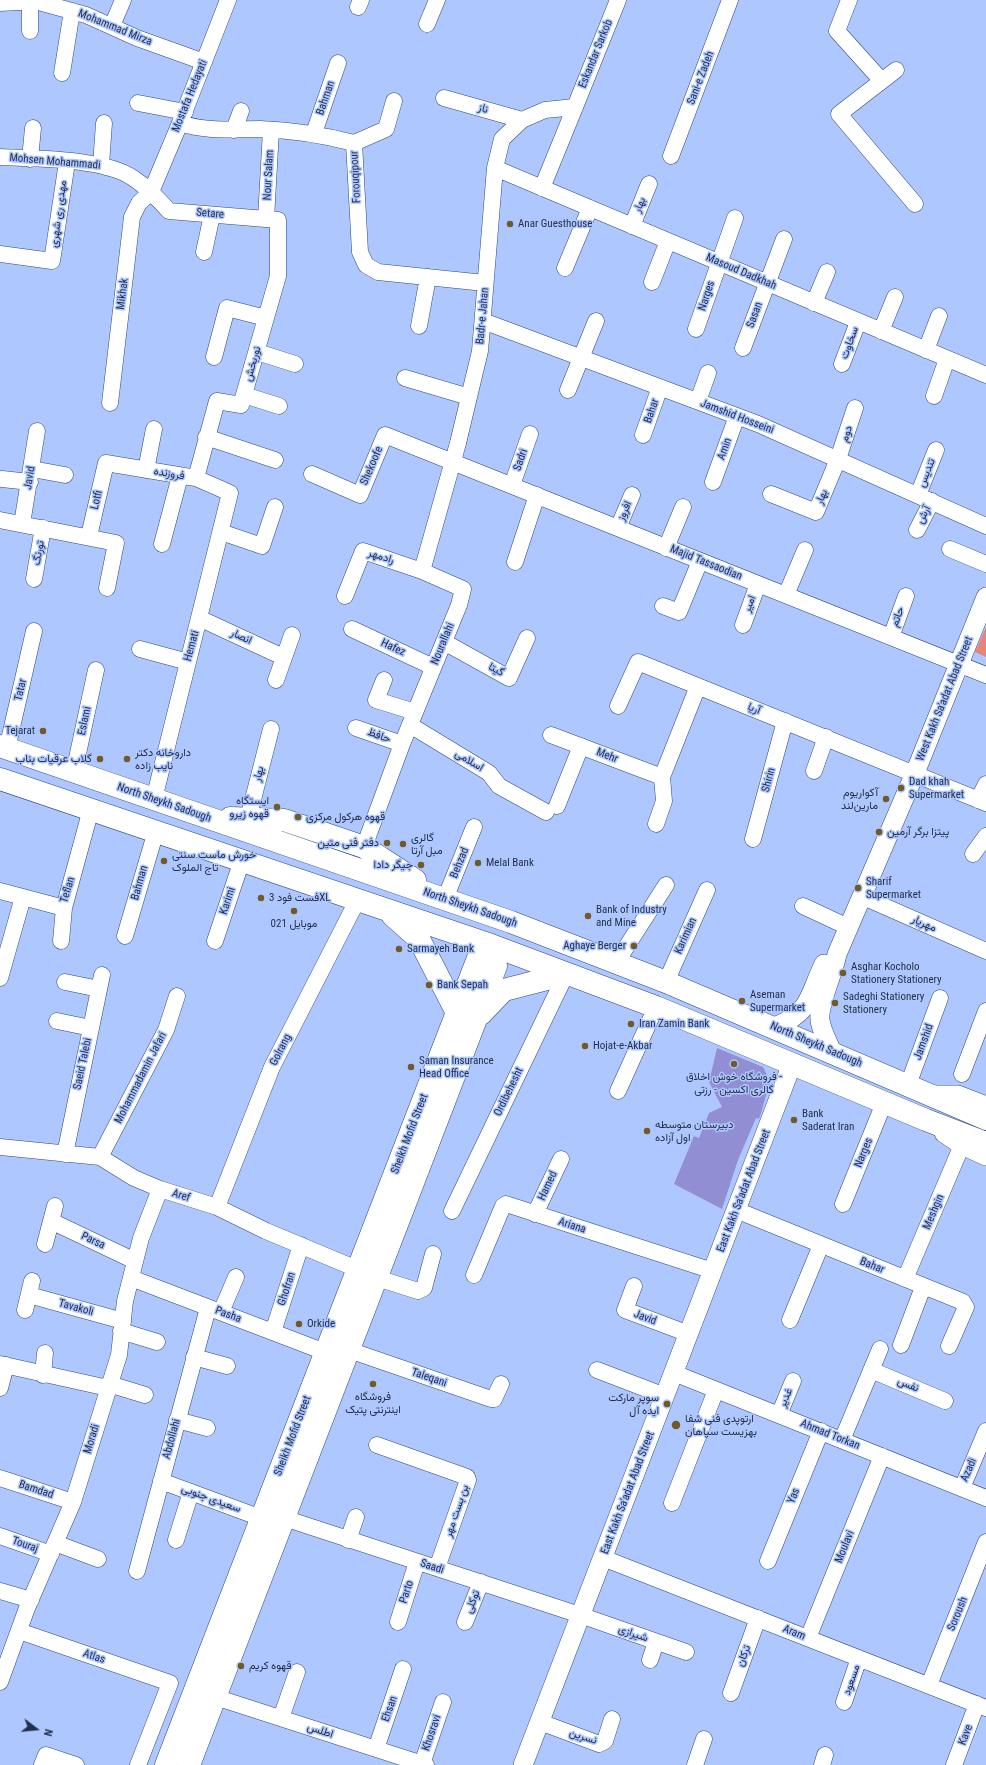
<!DOCTYPE html>
<meta charset="utf-8">
<style>
body{margin:0}
#map{position:relative;width:986px;height:1765px;overflow:hidden;background:#aec7fe;font-family:"Roboto Condensed",sans-serif}
canvas{display:block}
.north{position:absolute;left:16px;top:1709px;width:40px;height:40px;-webkit-text-stroke:3px #aec7fe;paint-order:stroke;rotate:106deg;font-size:11px;font-weight:700;line-height:16px;text-align:center;color:#24304b}
.north::after{content:'';display:block;margin:auto;width:14px;height:18px;background:#24304b;clip-path:polygon(50% 0,100% 100%,50% 72%,0 100%)}
</style>
<div id="map">
<canvas width="986" height="1765"></canvas>
<div class="north">N</div>
</div>
<script>
const ctx = document.querySelector('canvas').getContext('2d');
ctx.lineJoin = 'round';
function fill(path, color) { ctx.fillStyle = color; ctx.fill(path, 'evenodd'); }
function stroke(path, color, width, dash) { ctx.strokeStyle = color; ctx.lineWidth = width; ctx.lineCap = dash ? 'butt' : 'round'; ctx.setLineDash(dash || []); ctx.stroke(path); }
function write(font, color, halo, rows, align = 'center') {
  ctx.font = font + ' "Roboto Condensed",Vazirmatn,sans-serif'; ctx.lineWidth = 3; ctx.setLineDash([]); ctx.textBaseline = 'middle'; ctx.strokeStyle = halo; ctx.fillStyle = color; for (const [text, x, y, turn = 0] of rows) {
    ctx.save(); ctx.translate(x, y); ctx.rotate((+turn || 0) * Math.PI / 180); ctx.textAlign = isNaN(turn) ? turn : align; if (halo) ctx.strokeText(text, 0, 0); ctx.fillText(text, 0, 0); ctx.restore();
  }
}
fill(new Path2D(`
 M986,627V657L975,652Z`), '#e6857d');
fill(new Path2D(`
 M717,1048L763,1067L770,1081L761,1113L759,1119L756,1118L738,1160L722,1209L674,1184L694,1136L699,1138L709,1113L722,1107L709,1082Z`), '#918ed3');
const minor = new Path2D(`
 M849,0L837,31L881,80
 M0,3L35,1L86,15L137,38L204,62
 M358,7L361,0
 M427,24L437,0
 M112,26L123,0
 M30,31V2
 M896,70L839,114L915,204
 M62,73L72,11
 M444,98L522,120
 M138,103L185,112
 M180,123C207,132 232,129 260,129C292,130 323,135 354,143L360,252L366,265L378,272L485,283
 M234,130L241,111
 M314,133L338,63
 M354,143L386,129L394,101
 M671,156L730,0
 M0,157C36,159 104,158 133,178C147,187 158,199 169,211L278,220V276L241,405L217,401L196,478
 M30,159L33,128
 M101,165L104,123
 M495,168L986,375
 M542,188L575,107
 M266,219L271,130
 M632,226L649,184
 M204,252L212,215
 M0,254L52,261L67,162
 M565,268L590,208
 M652,282L668,241
 M814,303L827,272
 M483,321L758,424L986,526
 M419,326L428,277
 M696,329L735,218
 M881,331L895,297
 M743,348L784,239
 M926,350L939,316
 M257,352L295,364
 M214,357L227,308L266,318
 M842,364L858,322
 M405,378L469,397
 M568,390L596,321
 M244,395L279,406
 M934,396L947,359
 M698,401L708,373
 M110,403L132,217L139,203L151,192L180,123L228,0
 M643,435L660,387
 M206,437L275,460
 M32,469L65,475
 M146,470L154,429
 M312,474L360,495L385,435L986,675
 M2,479L30,482
 M713,482L737,416
 M512,485L530,434
 M771,494L816,512L838,459L855,408
 M918,495L936,450
 M0,520L116,543L107,588
 M22,524L37,431
 M618,528L632,495
 M917,530L932,501
 M221,532L262,546L275,507
 M89,536L106,463L196,478L230,493L154,799
 M162,544L180,476
 M666,548L683,507
 M950,549L986,564
 M515,562L537,495
 M34,579L43,528
 M786,595L805,550
 M345,596L363,551L422,571
 M663,606L679,612L700,561
 M199,618L283,657
 M743,625L758,584
 M352,629L433,667
 M891,637L906,596
 M444,642L509,678L527,638
 M140,649L188,662
 M276,680L292,635
 M384,680L376,700L415,712
 M618,706L638,662L986,803
 M410,725L489,773L499,786L546,812
 M356,728L402,744
 M551,735L662,777
 M7,749L34,631
 M814,771L826,737
 M74,772L96,670
 M978,800L986,784
 M557,806L581,746
 M248,819L271,729
 M656,824L664,801L662,777L698,686
 M753,839L785,721
 M364,847L402,744L459,605L463,589L422,571L458,443L480,351L495,168L502,139L522,120L545,110L575,107L618,0
 M973,854L986,836
 M0,891L64,908L91,809
 M861,896L986,951
 M445,899L474,827
 M803,906L848,927
 M125,936L156,831
 M61,941L64,908
 M215,941L242,860
 M616,963L666,885
 M0,978L23,897
 M65,982L99,989
 M666,982L707,890
 M57,1021L91,1028
 M962,1074L986,1011
 M908,1085L940,998
 M618,1091L656,1007
 M0,1147L100,1157L134,1178L160,1189L217,1207L266,1231L357,1269
 M65,1154L102,975
 M100,1157L166,1030L177,996
 M843,1204L884,1103
 M217,1207L272,1067L358,899
 M736,1210L963,1302L966,1307L949,1346
 M452,1211L566,974
 M535,1214L561,1159
 M51,1221L135,1261
 M45,1244L55,1206
 M474,1275L503,1206L506,1204L713,1271
 M131,1278L325,1352
 M377,1278L418,1291L424,1288L433,1254
 M905,1279L962,1145
 M634,1286L625,1310L689,1334
 M29,1295L123,1321
 M25,1310L32,1281
 M221,1312L236,1277
 M790,1320L821,1245
 M121,1331L157,1342
 M273,1332L301,1245
 M901,1345L923,1287
 M349,1350L491,1399H494L501,1384
 M194,1357L227,1366
 M0,1364L108,1388
 M597,1370L665,1396
 M871,1370L945,1401
 M674,1373L986,1498
 M43,1375L45,1353
 M109,1384L145,1395
 M0,1388L6,1365
 M779,1415L793,1381
 M177,1420L207,1428
 M842,1440L880,1349
 M377,1445L467,1477L468,1480L437,1568
 M0,1478L73,1502
 M161,1481L261,1518
 M962,1488L986,1431
 M672,1503L716,1390
 M284,1518L580,1615L686,1652
 M0,1536L51,1554
 M176,1540L191,1492
 M348,1540L356,1517
 M55,1543L98,1559
 M603,1558L986,1708
 M768,1561L821,1431
 M137,1571L208,1308
 M0,1591L31,1600
 M398,1622L417,1562
 M465,1622L481,1582
 M19,1631L170,1683L138,1765
 M808,1638L882,1456
 M650,1660L656,1642
 M0,1682L27,1608L73,1502L119,1355L125,1301L141,1238L160,1189
 M929,1685L986,1542
 M731,1693L758,1618
 M215,1697L426,1765
 M844,1702L859,1658
 M281,1718L297,1672
 M540,1722L599,1744L605,1741L612,1719
 M376,1749L403,1669
 M422,1764L443,1702
 M42,1765L46,1755L76,1765
 M695,1765L704,1739
 M822,1765L825,1755
 M954,1765L977,1704`);
const tertiary = new Path2D(`
 M775,1027C812,1011 808,997 824,964
 M832,1052C828,1042 821,1030 820,1020C818,1004 834,972 837,954L915,773L986,597
 M932,1095H958L986,1106
 M944,1133L962,1145L986,1156
 M523,1765L792,1064`);
const secondary = new Path2D(`
 M0,746L511,922L666,982L986,1119
 M0,779L491,945L656,1007L926,1120L986,1143
 M230,818L284,820L364,847L415,880
 M393,916L419,939L457,1013
 M481,1014L504,990L566,974
 M166,1765L480,953L491,945
 M189,1765L476,1019L496,966L491,945`);
stroke(minor, '#2f4781', 17);
stroke(tertiary, '#2f4781', 20);
stroke(secondary, '#2f4781', 23);
stroke(minor, '#fff', 16);
stroke(tertiary, '#fff', 19);
stroke(secondary, '#fff', 22);
for (const [x, y, r, color] of [
 [510,224,4,"#705a2a"],
 [43,731,4,"#705a2a"],
 [100,759,4,"#705a2a"],
 [127,759,4,"#705a2a"],
 [901,788,4,"#705a2a"],
 [886,799,4,"#705a2a"],
 [277,807,4,"#705a2a"],
 [298,817,4,"#705a2a"],
 [879,832,4,"#705a2a"],
 [387,843,4,"#705a2a"],
 [403,844,4,"#705a2a"],
 [164,861,4,"#705a2a"],
 [478,863,4,"#705a2a"],
 [421,865,4,"#705a2a"],
 [858,888,4,"#705a2a"],
 [261,898,4,"#705a2a"],
 [294,911,4,"#705a2a"],
 [588,916,4,"#705a2a"],
 [634,946,4,"#705a2a"],
 [399,949,4,"#705a2a"],
 [843,973,4,"#705a2a"],
 [429,985,4,"#705a2a"],
 [742,1001,4,"#705a2a"],
 [835,1003,4,"#705a2a"],
 [631,1024,4,"#705a2a"],
 [585,1046,4,"#705a2a"],
 [734,1064,4,"#705a2a"],
 [411,1067,4,"#705a2a"],
 [794,1120,4,"#705a2a"],
 [647,1131,4,"#705a2a"],
 [299,1324,4,"#705a2a"],
 [373,1384,4,"#705a2a"],
 [667,1404,4,"#705a2a"],
 [676,1425,5,"#705a2a"],
 [241,1666,4,"#705a2a"]
]) { const dot = new Path2D(); dot.arc(x, y, r, 0, 2 * Math.PI); ctx.fillStyle = color; ctx.fill(dot); stroke(dot, '#aec7fe', 1.5); }
write('11px', '#24304b', '#aec7fe', [
 ["Mohammad Mirza",115,28,22],
 ["Eskandar Sarkob",596,54,-68],
 ["Sani-e Zadeh",701,78,-69],
 ["Mostafa Hedayati",190,96,-68],
 ["Bahman",326,98,-71],
 ["ناز",483,109,16],
 ["Mohsen Mohammadi",55,162,5],
 ["Nour Salam",269,175,-87],
 ["Forouqipour",356,177,-93],
 ["بهار",640,205,-67],
 ["مهدی ری شهری",59,214,-82],
 ["Setare",210,214,5],
 ["Masoud Dadkhah",741,272,23],
 ["Mikhak",123,294,-83],
 ["Narges",707,296,-72],
 ["Sasan",755,315,-70],
 ["Badr-e Jahan",483,316,-85],
 ["سخاوت",850,343,-70],
 ["نوربخش",253,364,-74],
 ["Bahar",652,411,-71],
 ["Jamshid Hosseini",737,417,21],
 ["دوم",847,434,-71],
 ["Amin",725,449,-70],
 ["Sadri",521,460,-71],
 ["Shekoofe",372,466,-67],
 ["تندیس",927,473,-68],
 ["فروزنده",169,474,10],
 ["Javid",30,478,-81],
 ["بهار",822,497,-68],
 ["Lotfi",97,500,-77],
 ["افروز",625,511,-66],
 ["آرش",924,515,-63],
 ["تورنگ",39,553,-80],
 ["رادمهر",381,557,18],
 ["Majid Tassaodian",706,563,22],
 ["امیر",750,604,-69],
 ["حاتم",898,617,-70],
 ["انصار",241,637,25],
 ["Nourallahi",443,644,-68],
 ["Hemati",192,646,-75],
 ["Hafez",393,648,25],
 ["گیتا",496,670,28],
 ["Tatar",21,690,-77],
 ["West Kakh Sa'adat Abad Street",945,699,-68],
 ["آریا",754,709,22],
 ["Eslami",85,721,-78],
 ["حافظ",379,736,20],
 ["Mehr",607,756,21],
 ["اسلامی",469,761,31],
 ["بهار",259,774,-75],
 ["Shirin",769,780,-75],
 ["North Sheykh Sadough",164,803,19],
 ["Behzad",460,863,-68],
 ["Bahman",140,883,-74],
 ["Teflan",68,890,-73],
 ["Karimi",228,901,-72],
 ["North Sheykh Sadough",470,908,19],
 ["مهریار",924,924,24],
 ["Karimian",686,936,-66],
 ["Jamshid",924,1042,-70],
 ["North Sheykh Sadough",816,1045,23],
 ["Golrang",281,1050,-63],
 ["Saeid Talebi",83,1064,-78],
 ["Mohammadamin Jafari",141,1078,-63],
 ["Ordibehesht",509,1092,-64],
 ["Sheikh Mofid Street",410,1134,-69],
 ["Narges",864,1153,-68],
 ["Hamed",548,1186,-65],
 ["East Kakh Sa'adat Abad Street",744,1191,-69],
 ["Aref",181,1196,17],
 ["Meshgin",934,1212,-67],
 ["Ariana",572,1226,18],
 ["Parsa",93,1241,25],
 ["Bahar",872,1266,22],
 ["Ghofran",287,1289,-72],
 ["Tavakoli",76,1308,15],
 ["Pasha",228,1315,21],
 ["Javid",645,1318,20],
 ["Taleqani",429,1378,19],
 ["نفس",908,1385,22],
 ["غدیر",786,1398,-67],
 ["Ahmad Torkan",830,1435,22],
 ["Sheikh Mofid Street",293,1436,-69],
 ["Moradi",92,1439,-73],
 ["Abdollahi",172,1439,-75],
 ["Azadi",969,1470,-67],
 ["Bamdad",36,1490,18],
 ["East Kakh Sa'adat Abad Street",628,1493,-69],
 ["Yas",794,1496,-68],
 ["سعیدی جنوبی",211,1499,20],
 ["بن بست مهر",457,1511,-71],
 ["Touraj",25,1545,19],
 ["Moulavi",845,1547,-68],
 ["Saadi",432,1567,18],
 ["Parto",407,1592,-72],
 ["توکلی",473,1602,-69],
 ["Soroush",958,1614,-68],
 ["Aram",794,1633,22],
 ["شیرازی",633,1634,19],
 ["ترکان",744,1656,-70],
 ["Atlas",94,1657,19],
 ["مسعود",852,1680,-71],
 ["Ehsan",390,1709,-71],
 ["اطلس",320,1731,18],
 ["Khosravi",432,1733,-71],
 ["Kave",966,1735,-69],
 ["نسرین",583,1737,18]
]);
write('11px', '#24304b', '#aec7fe', [
 ["Anar Guesthouse",518,224],
 ["Tejarat",35,731,"right"],
 ["داروخانه دکتر",135,753],
 ["نایب زاده",135,766],
 ["گلاب عرقیات بناب",92,759,"right"],
 ["Dad khah",909,782],
 ["Supermarket",909,795],
 ["آکواریوم",878,793,"right"],
 ["مارین‌لند",878,806,"right"],
 ["ایستگاه",269,801,"right"],
 ["قهوه زیرو",269,814,"right"],
 ["قهوه هرکول مرکزی",306,817],
 ["پيتزا برگر آرمين",887,832],
 ["گالری",411,838],
 ["مبل آرتا",411,851],
 ["دفتر فنی متین",379,843,"right"],
 ["خورش ماست سنتی",172,855],
 ["تاج الملوک",172,868],
 ["Melal Bank",486,863],
 ["جیگر دادا",413,865,"right"],
 ["Sharif",866,882],
 ["Supermarket",866,895],
 ["فست فود 3XL",269,898],
 ["Bank of Industry",596,910],
 ["and Mine",596,923],
 ["موبایل 021",294,924,"center"],
 ["Aghaye Berger",626,946,"right"],
 ["Sarmayeh Bank",407,949],
 ["Asghar Kocholo",851,967],
 ["Stationery Stationery",851,980],
 ["Bank Sepah",437,985],
 ["Aseman",750,995],
 ["Supermarket",750,1008],
 ["Sadeghi Stationery",843,997],
 ["Stationery",843,1010],
 ["Iran Zamin Bank",639,1024],
 ["Hojat-e-Akbar",593,1046],
 ["Saman Insurance",419,1061],
 ["Head Office",419,1074],
 ["فروشگاه خوش اخلاق -",734,1077,"center"],
 ["گالری اکسین - رزتی",734,1090,"center"],
 ["Bank",802,1114],
 ["Saderat Iran",802,1127],
 ["دبیرستان متوسطه",655,1125],
 ["اول آزاده",655,1138],
 ["Orkide",307,1324],
 ["فروشگاه",373,1397,"center"],
 ["اینترنتی پتیک",373,1410,"center"],
 ["سوپر مارکت",659,1398,"right"],
 ["ایده آل",659,1411,"right"],
 ["ارتوپدی فنی شفا",685,1419],
 ["بهزیست سپاهان",685,1432],
 ["قهوه کریم",249,1666]
], 'left');
</script>
